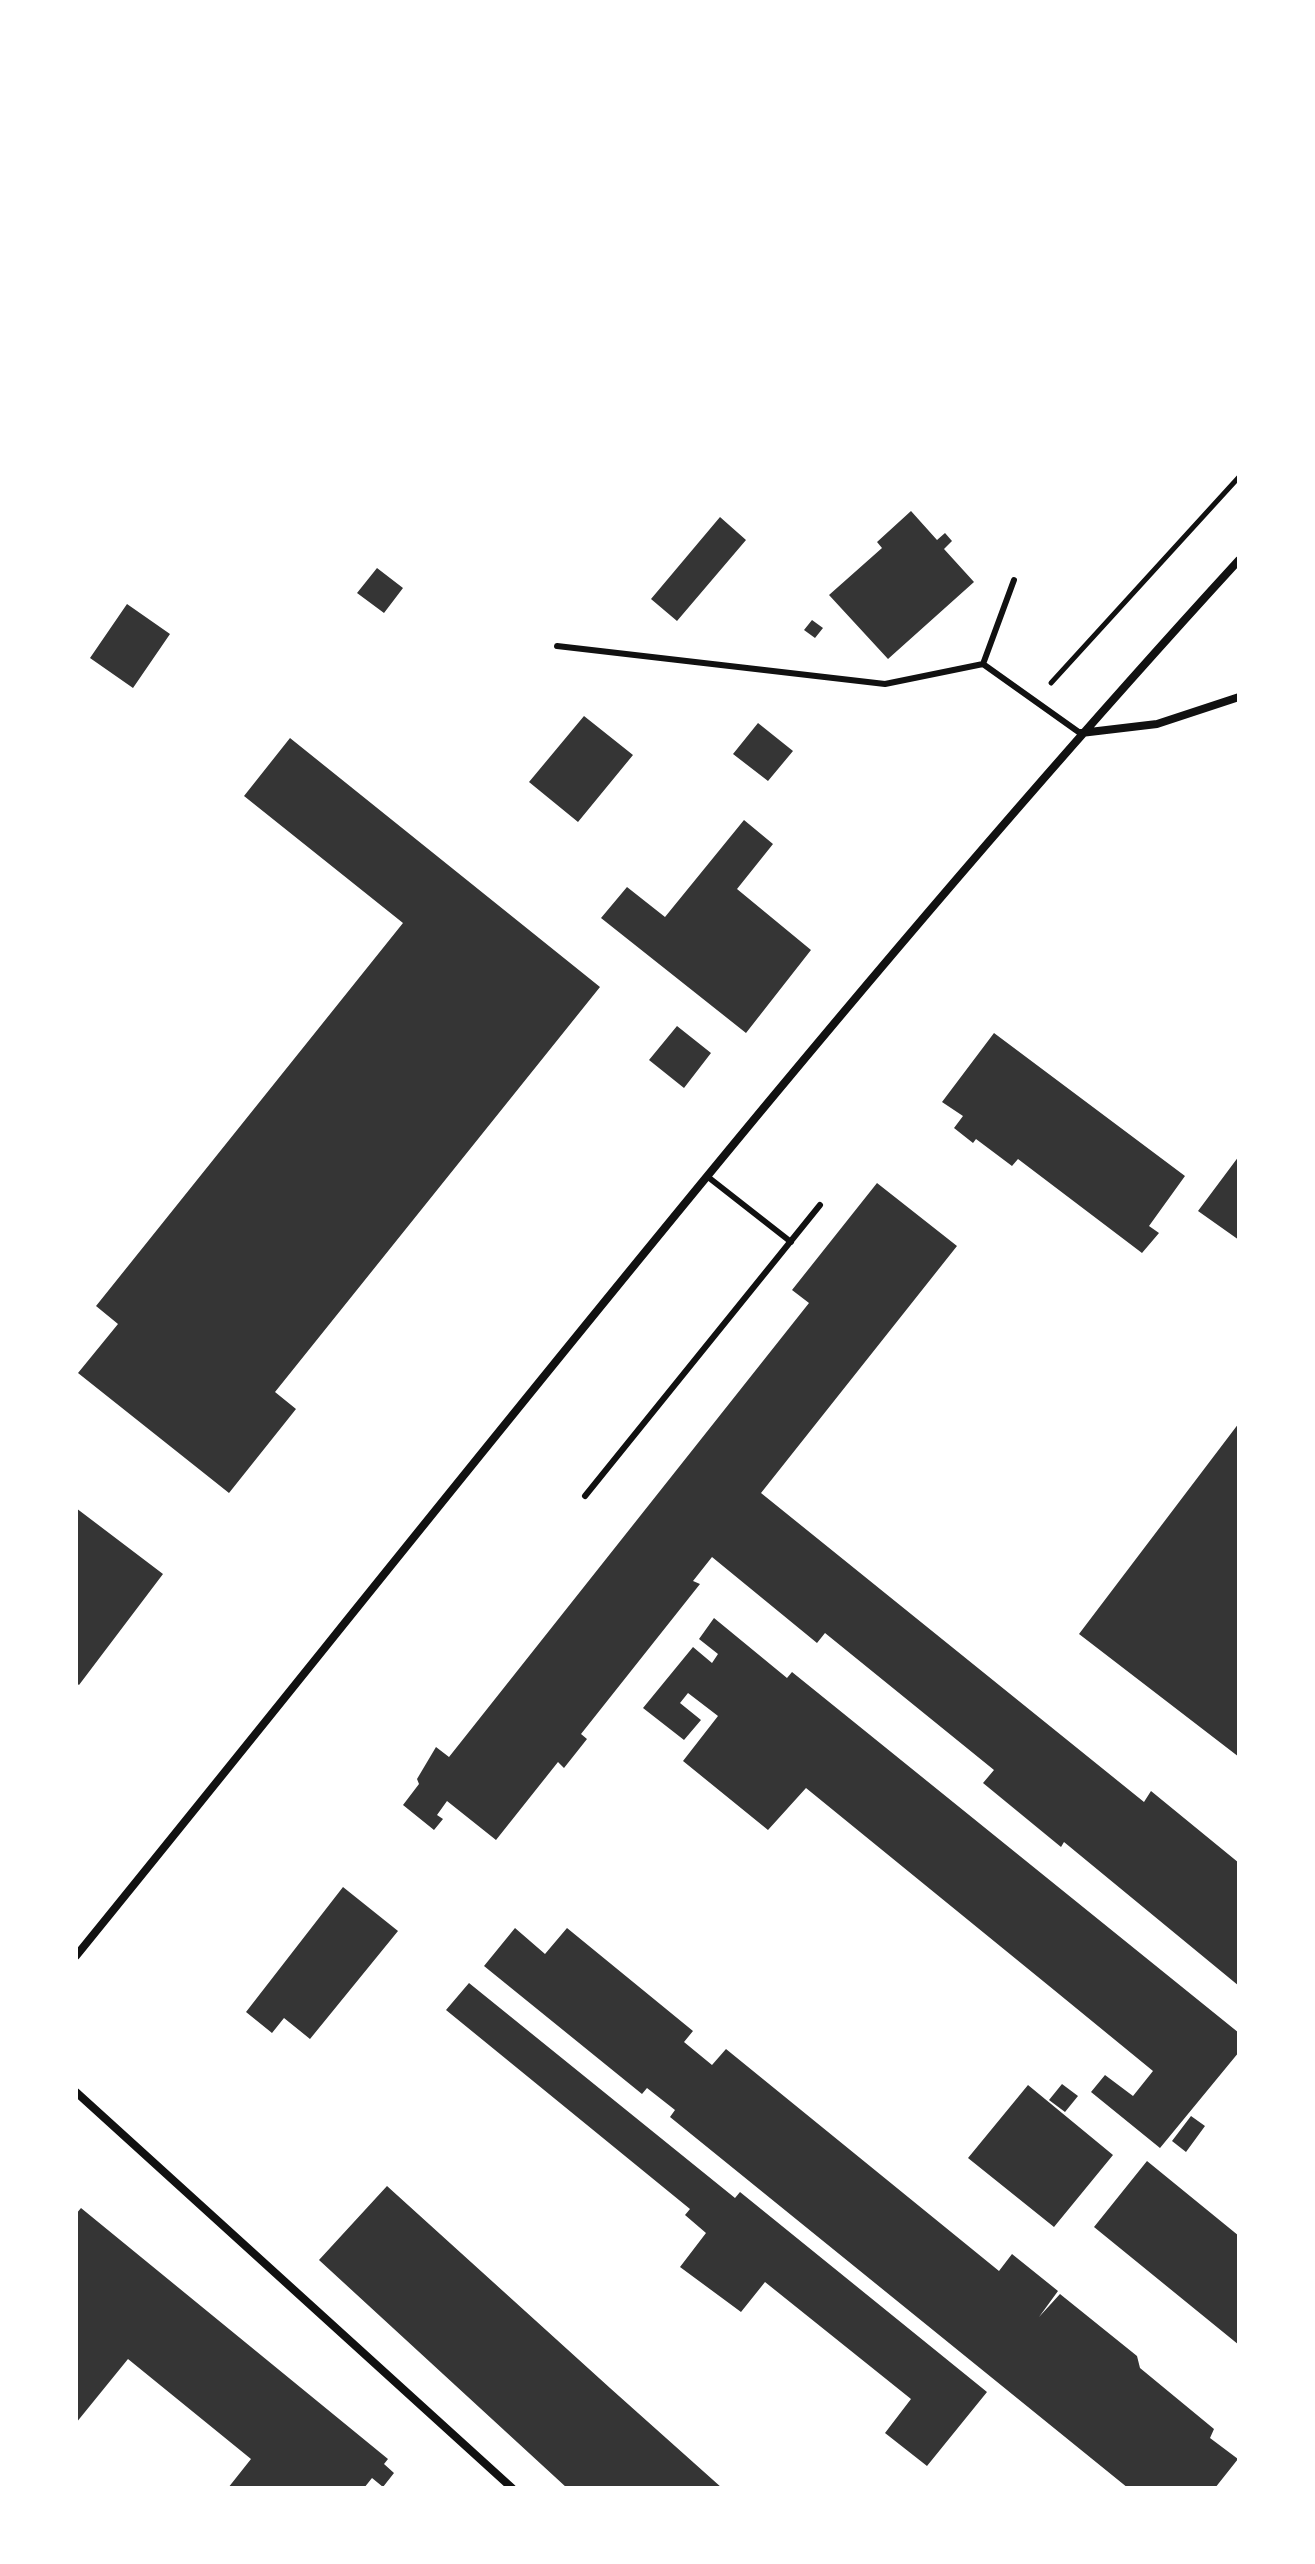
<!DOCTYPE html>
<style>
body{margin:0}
#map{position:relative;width:1315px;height:2564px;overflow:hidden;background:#fff;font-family:"Nunito Sans",sans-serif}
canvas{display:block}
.frame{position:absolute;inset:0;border:78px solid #fff;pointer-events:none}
</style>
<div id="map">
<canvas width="1315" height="2564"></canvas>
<div class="frame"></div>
</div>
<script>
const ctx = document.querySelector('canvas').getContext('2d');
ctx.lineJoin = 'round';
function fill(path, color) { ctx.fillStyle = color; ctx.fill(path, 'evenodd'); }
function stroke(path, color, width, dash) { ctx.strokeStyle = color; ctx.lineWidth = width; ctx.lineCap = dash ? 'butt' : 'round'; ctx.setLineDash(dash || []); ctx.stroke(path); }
fill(new Path2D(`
 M911,511L937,540L945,533L952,541L944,549L974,582L888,659L829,595L882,548L877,542Z
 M720,517L746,540L677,621L651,599Z
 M377,568L403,588L384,613L357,593Z
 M127,604L170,634L133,688L90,658Z
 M812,620L823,628L815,638L804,630Z
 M584,716L633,755L578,822L529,782Z
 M758,723L793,751L768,781L733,754Z
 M290,738L600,987L275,1392L296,1409L229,1493L78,1373L118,1324L96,1306L403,923L244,796Z
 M744,820L773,844L737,889L811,950L746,1033L601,918L627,887L665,917Z
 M677,1026L711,1053L684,1088L649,1060Z
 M994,1033L1185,1176L1149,1226L1159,1233L1142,1253L1018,1159L1012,1166L976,1139L973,1143L954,1128L963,1116L942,1102Z
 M1239,1156V1240L1198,1211Z
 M877,1183L957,1246L761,1493L1144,1802L1151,1791L1239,1863V1986L1064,1842L1061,1847L983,1783L994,1770L825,1633L817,1643L712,1557L693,1581L700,1584L581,1734L587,1739L564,1768L558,1762L496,1840L447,1801L437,1815L443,1819L434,1830L403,1805L419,1784L417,1779L436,1747L449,1757L809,1303L792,1290Z
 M1239,1423V1757L1079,1634Z
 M76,1508L163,1574L79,1685L76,1683Z
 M714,1618L787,1678L792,1672L1239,2033V2052L1160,2148L1091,2092L1105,2075L1133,2096L1153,2071L1054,1990L806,1788L768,1830L683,1761L718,1716L688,1693L680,1703L701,1720L684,1740L643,1708L693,1647L712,1663L718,1654L699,1639Z
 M343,1887L398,1931L310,2039L284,2018L272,2033L246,2012Z
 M515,1928L545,1954L567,1928L693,2031L684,2042L712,2065L726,2049L999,2271L1012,2254L1058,2291L1039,2317L1060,2294L1137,2356L1140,2368L1214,2429L1210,2438L1238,2459L1215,2488H1128L670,2117L675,2110L647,2088L642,2094L484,1966Z
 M469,1983L735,2198L740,2192L987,2392L927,2466L885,2433L911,2399L765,2282L741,2312L680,2267L706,2233L685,2215L690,2209L446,2010Z
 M1062,2084L1078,2096L1065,2112L1049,2100Z
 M1028,2085L1113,2155L1054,2227L968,2158Z
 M1191,2116L1205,2126L1186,2152L1172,2141Z
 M1147,2161L1239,2236V2345L1094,2227Z
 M387,2186L610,2388L722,2488H567L319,2260Z
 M81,2208L388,2459L384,2464L394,2473L383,2487L372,2478L364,2488H228L251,2459L128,2359L76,2423V2214Z`), '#353535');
stroke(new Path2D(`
 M1051,683L1239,477`), '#111', 5);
stroke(new Path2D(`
 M557,646L885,684L983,664L1080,733
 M983,664L1014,580
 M708,1177L791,1242
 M585,1496L820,1205`), '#111', 6);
stroke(new Path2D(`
 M1081,733L1157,724L1239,697
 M76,1956C458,1486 830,1006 1239,560
 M76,2092L512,2488`), '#111', 8);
</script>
